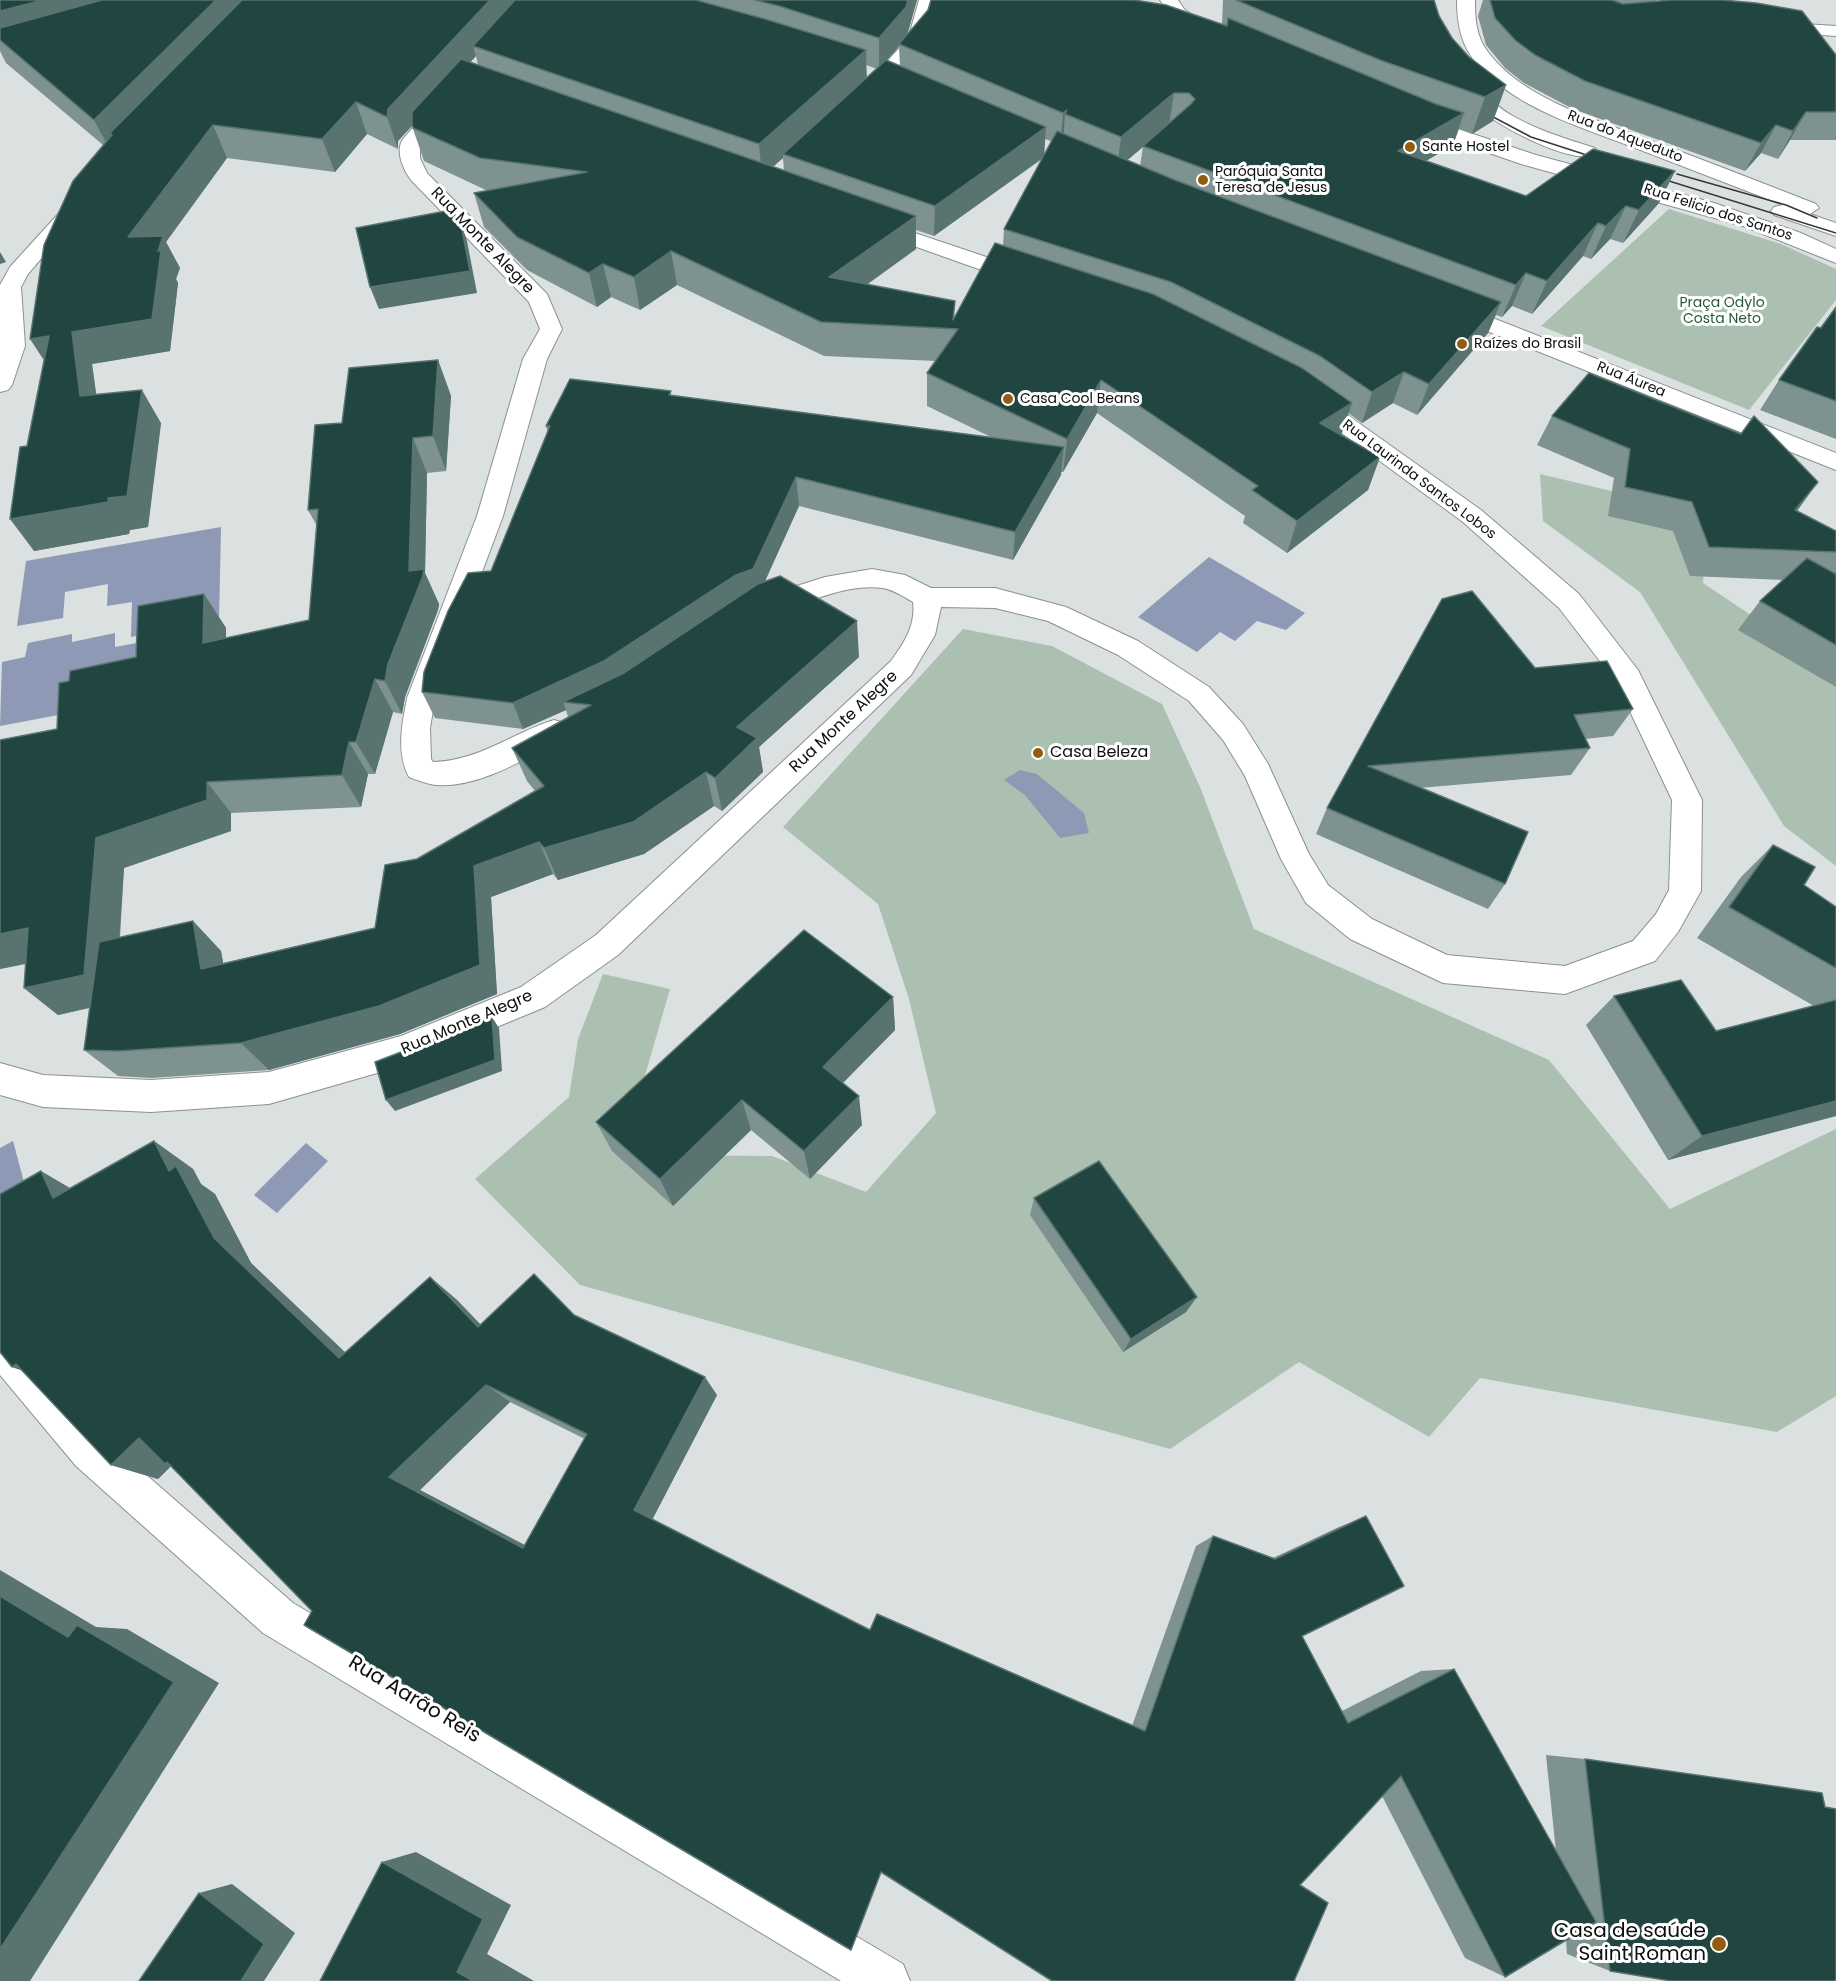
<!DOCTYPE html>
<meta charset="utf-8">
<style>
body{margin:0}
canvas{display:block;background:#dbe0e1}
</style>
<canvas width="1836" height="1981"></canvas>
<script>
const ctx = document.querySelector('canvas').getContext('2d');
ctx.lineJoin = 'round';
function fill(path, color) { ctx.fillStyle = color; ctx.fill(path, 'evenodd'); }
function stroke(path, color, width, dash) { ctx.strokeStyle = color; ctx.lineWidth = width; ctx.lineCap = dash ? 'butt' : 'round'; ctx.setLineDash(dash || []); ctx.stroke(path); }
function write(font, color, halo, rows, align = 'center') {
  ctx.font = font + ' Poppins,sans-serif'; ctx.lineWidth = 6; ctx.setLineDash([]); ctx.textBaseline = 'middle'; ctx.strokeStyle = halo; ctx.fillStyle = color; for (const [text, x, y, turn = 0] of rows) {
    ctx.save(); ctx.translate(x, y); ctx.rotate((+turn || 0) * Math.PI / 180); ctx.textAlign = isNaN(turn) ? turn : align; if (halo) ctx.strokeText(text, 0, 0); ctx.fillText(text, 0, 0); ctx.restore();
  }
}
fill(new Path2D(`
 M1669,209L1781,244L1836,269V300L1749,410L1541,326Z
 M1540,474L1641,498L1708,523L1703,583L1836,672V866L1784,826L1640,592L1543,521Z
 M963,629L1052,646L1162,704L1200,787L1254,929L1549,1060L1670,1209L1836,1129V1396L1777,1432L1480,1378L1429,1437L1299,1362L1170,1449L580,1285L475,1179L569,1097L578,1039L603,974L670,989L644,1079L632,1155L772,1156L866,1192L936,1113L909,999L878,904L783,827Z`), '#acc0b1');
fill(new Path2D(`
 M221,527L219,621L131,637L132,602L107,606L108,584L65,592L63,618L17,626L26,561Z
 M1209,557L1305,613L1286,630L1257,621L1235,641L1220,632L1197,652L1138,617Z
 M115,633V647L153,640L90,709L0,726L2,662L25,657L28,643L72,634V642Z
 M1020,770L1037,774L1084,813L1089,833L1060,838L1025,795L1004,780Z
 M13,1141L25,1186L0,1216V1148Z
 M306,1143L328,1161L277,1213L254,1195Z`), '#8e99b5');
const minor = new Path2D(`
 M919,0H937L926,41L872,100H858L855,96L858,92L908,39Z
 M1160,0H1178L1184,9L1217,33L1214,37C1194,42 1171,15 1160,0Z
 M1457,0H1475C1475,18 1476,37 1488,52C1525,102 1607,123 1663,145C1714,164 1765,184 1816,204L1819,208L1810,214L1836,223V236L1774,215L1771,211L1774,207L1783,205C1735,186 1686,168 1638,149C1582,127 1518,110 1477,64C1461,45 1457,24 1457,0Z
 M1772,22L1836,26V36L1766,31L1763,27Z
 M1461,79C1473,82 1496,107 1511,115C1537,130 1566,139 1595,148L1598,152L1595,156C1563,164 1471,113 1452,85Z
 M445,97L455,103L420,144V158L427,173L547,294L562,329L547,359L503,516L435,698L430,728L431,759L433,762C479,761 512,733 554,720L564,723L568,731L564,739C526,758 480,788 436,785C427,784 417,780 409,777C396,753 402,724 407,698L477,516L523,359L540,329L529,302L411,180C403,169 395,151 403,139L438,99Z
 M1416,115L1536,155L1714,203L1801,233L1836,249V263L1743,226L1521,164L1409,125L1406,121L1409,117Z
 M76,200L83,202L86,206L28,274L21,287L25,346L12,385L8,390L0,392V285L10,267L69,202Z
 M873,219L1034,273L1037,278L1034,283H1018L866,229L862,225L866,221Z
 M1452,302L1836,453V470L1444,314L1441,309L1444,304Z
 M1310,392L1318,394L1481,510L1579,594L1638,670L1702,800L1701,891L1678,932L1655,961L1565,994L1443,983L1350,939L1306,903L1281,859L1245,776L1223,740L1189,701L1118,655L1048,621L995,608L941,607L935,635L911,675L618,955L545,1007L405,1065L269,1104L151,1112L43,1107L0,1095V1063L43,1075L151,1080L269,1072L401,1036L521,987L596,935L891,661C904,643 916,625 913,602C904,597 894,590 883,588C844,583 803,605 766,616L756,613L752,606L756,599L825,577L872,569L905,575L931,588H995L1066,607L1138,641L1209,687L1243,724L1268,764L1309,854L1328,885L1372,919L1447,955L1565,966L1633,941L1656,914L1669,890L1672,800L1616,682L1559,608L1463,522L1302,404L1298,399L1302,394Z
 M0,1326L14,1331L104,1438L293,1603L903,1964L910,1981H841L263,1633L76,1466L0,1375Z`);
stroke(minor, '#8c9091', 2);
fill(minor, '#fff');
stroke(new Path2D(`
 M1480,110L1531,137L1602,160
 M1677,174L1786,205L1817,218
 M1653,176L1836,233`), '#363738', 1.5);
fill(new Path2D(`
 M0,0H917L907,35L1222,24L1223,0H1434L1439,16L1452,38L1469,57L1506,85L1493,121L1472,134L1459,129L1453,145L1426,161L1526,196L1675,171L1659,203L1623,243L1610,239L1591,259L1583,256L1532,314L1512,306L1502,317L1496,315L1488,333L1417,415L1393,403L1362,423L1348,413L1341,435L1380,457L1368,490L1287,553L1243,523L1245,516L1097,413L1063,472H1061V475L1013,560L799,506L764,582L859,657L759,747L763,772L722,811L714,806L644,854L558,880L553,874L491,897L497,994L400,1034L269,1070L151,1078L118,1076L84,1050L89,1008L58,1015L24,988L26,964L0,969V740L57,729L69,681L136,657L204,594L226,628V638L309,620L317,526L308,510L342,423L438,360L451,396L446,471L427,473L425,573L439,604L438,610L405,697L402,714L393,712L375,774H368L361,807L231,813V831L124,868L120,938L193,921L221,951L223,963L375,928L417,859L535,791L527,781L512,748L568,717L566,710L523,729L435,718L422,692L491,571L548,433L546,426L671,391V395L991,437L927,406V373L936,361L824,356L677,285L640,310L611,297L597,307L527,270L484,227L474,193L488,191L424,161L412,126L398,141V149L367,134L335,172L227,158L166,242L180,268L176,279L178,283L170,351L92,364L96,395L161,423L148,527L130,530L129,534L34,551L27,446L103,145L6,63L0,51ZM899,47L900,66L887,61ZM476,56L478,65L470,62ZM866,65L877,69L866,78ZM1045,139L1051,141L1044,154ZM1143,147L1140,166L1127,160L1133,155ZM783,158L784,171L773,167ZM1042,159L1004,229L1003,246L955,316L868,284L916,249V230L934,236Z
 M1483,0H1656V1L1836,55V140H1790L1778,159L1761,153L1745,171L1573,109L1524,83L1505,68L1486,45L1478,16Z
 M1836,307V439L1760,410L1779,380Z
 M1552,416L1797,511L1836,531V687L1738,630L1760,601L1784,580L1690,576L1673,531L1608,516L1614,478L1537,445Z
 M1442,599L1535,668L1633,709L1613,736L1585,739L1590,748L1571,775L1419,788L1505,884L1488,909L1316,834L1327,808Z
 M1773,845L1804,885L1836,907V1116L1668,1160L1586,1025L1614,996L1716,1031L1814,1006L1697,938L1741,877Z
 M893,997L895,1030L843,1083L862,1125L810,1179L751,1130L673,1206L612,1151L596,1122Z
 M154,1141L193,1169L201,1184L215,1194L251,1263L346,1353L430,1277L457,1300L480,1324L574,1315L717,1395L652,1520L870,1630L1132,1726L1196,1546L1213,1536L1273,1558L1339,1527L1366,1516L1302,1636L1342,1711L1421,1671L1454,1669L1556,1852L1546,1755L1585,1759L1610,1971L1567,1954L1566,1940L1505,1977L1465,1958L1382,1796L881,1872L312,1611L172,1467L171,1466L158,1479L111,1465L21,1370L12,1367L70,1188ZM510,1402L585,1439L525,1545L420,1490Z
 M1034,1198L1186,1312L1123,1352L1030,1215Z`), '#7e9290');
fill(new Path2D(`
 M43,0H173L0,40V11Z
 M216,0H260L110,133L117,147L111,152L94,120Z
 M490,0H527L473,46L476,56L398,141V149L387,117L388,109Z
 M908,0H917L906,39L899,44V46L879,69V38Z
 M866,50L867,82L783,154V158L762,176L759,144Z
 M1506,85L1493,121L1472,134L1485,97Z
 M1174,93L1169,125L1117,169L1121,137Z
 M356,102L367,134L335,172L322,139Z
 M1067,110L1065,114L1063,144L1060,145L1063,113Z
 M1806,112L1790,140L1778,159L1793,131Z
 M1464,113L1453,145L1388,183L1398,151Z
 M213,125L227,158L166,242L180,268L176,279L178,283L170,351L92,364L101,428L80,396L72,332L128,237Z
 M1776,125L1761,153L1745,171L1761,143Z
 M1046,127L1044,157L934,236L935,206Z
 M1675,171L1659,203L1623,243L1639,210Z
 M1626,206L1610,239L1591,259L1606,226Z
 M916,216V249L831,310L829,277Z
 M460,219L467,241L477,293L379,309L370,287Z
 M1598,223L1583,256L1532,314L1547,281Z
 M671,251L677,285L640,310L634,277Z
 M0,252L6,262L0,264Z
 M603,264L611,297L597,307L589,273Z
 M1526,273L1512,306L1502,317L1516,285Z
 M1501,302L1488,333L1417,415L1429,384Z
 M49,336L51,371L30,339Z
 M438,360L451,396L446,471L433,436Z
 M1404,372L1393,403L1362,423L1372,392Z
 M1101,380L1097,413L1063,472L1067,439Z
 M142,390L161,423L148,527L130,530L129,534L34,551L10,519L108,498Z
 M1352,403L1341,436L1320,423Z
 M413,438L427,473L425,573L439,604L438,610L405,697L402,714L385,681L388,664Z
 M1064,447L1061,475L1013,560L1015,532Z
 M1380,457L1368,490L1287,553L1297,521Z
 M796,477L799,506L758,597L612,688L563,702L566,710L523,729L513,703Z
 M1818,482L1797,511L1795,510Z
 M204,594L226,628V676L203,643Z
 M857,621L859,657L759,747L763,772L722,811L715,778L737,727Z
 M375,679L393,712L375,774L356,742Z
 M349,742L368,774L361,807L342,775Z
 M706,772L714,806L644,854L558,880L544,848Z
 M207,782L231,813V831L124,868L115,1002L58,1015L24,988L96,838Z
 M539,842L553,874L491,897L497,994L400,1034L269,1070L241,1043L474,866Z
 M193,921L221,951L229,997L201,969Z
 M28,928L61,956L0,969V934Z
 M893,997L895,1030L828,1098L823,1067Z
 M492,1017L499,1028L502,1071L395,1111L386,1100Z
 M859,1096L862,1125L810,1179L804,1151Z
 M742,1100L751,1130L673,1206L660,1179Z
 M1836,1101V1116L1668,1160L1702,1136Z
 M154,1141L193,1169L201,1184L215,1194L251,1263L372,1378L339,1358L214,1238L169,1171Z
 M41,1171L87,1198H53Z
 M430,1277L457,1300L502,1347L478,1327Z
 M1197,1297L1186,1312L1123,1352L1131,1339Z
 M16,1364L63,1385L12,1367Z
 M705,1377L717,1395L651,1522L634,1510Z
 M486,1385L510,1402L420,1490L547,1557L523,1548L389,1477Z
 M139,1438L209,1478L171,1466L158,1479L111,1465Z
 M0,1570L96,1627L127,1629L219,1683L30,1981H0V1949L68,1637L0,1596Z
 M416,1852L511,1905L487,1954L534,1981H473L457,1972L382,1862Z
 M232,1884L295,1933L264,1981H241L199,1893Z`), '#597470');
const building = new Path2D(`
 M0,0H43L0,11Z
 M102,0H216L94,120L0,40V28Z
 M242,0H490L388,109L387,117L356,102L322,139L213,125L128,237L163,236L158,251H161L152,319L72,332L80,396L142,390L127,496L108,498V502L10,519L20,447L27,446L49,336L30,339L44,245L73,181L112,135L110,133Z
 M515,0H696L765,19L866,50L759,144L473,46Z
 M755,0H908L906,7L879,38L779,6Z
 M931,0H1134L1166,5L1227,26L1228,18L1436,104L1464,113L1398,151L1526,196L1593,149L1675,171L1639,210L1626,206L1606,226L1598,223L1547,281L1526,273L1516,285L1143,146L1191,104L1195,99L1189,93H1174L1121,137L1065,114L1067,110L1063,113L899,44L928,10Z
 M1236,0H1434L1439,16L1452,38L1469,57L1506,85L1485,97L1380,60Z
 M1490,0H1612L1623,4L1671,0H1722L1756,3L1802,11L1836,55V112H1806L1793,131L1776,125L1761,143L1585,81L1535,55L1515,40L1495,18Z
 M461,59L916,216L829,277L955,301L953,320L995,243L1153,294L1302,368L1352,403L1320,423L1380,457L1297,521L1252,490L1258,486L1101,380L1067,439L927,373L958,329L821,322L671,251L634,277L603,264L589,273L517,237L474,193L587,172L480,158L413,128L412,124V112Z
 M886,60L1046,127L935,206L783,154Z
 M1057,131L1175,180L1501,302L1429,384L1404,372L1372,392L1320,356L1171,282L1004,229Z
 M451,210L460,219L470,271L370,287L356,228Z
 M1836,307V401L1779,380L1817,327L1821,328Z
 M438,360L433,436L413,438L409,571L424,569L423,576L388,664L385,681L375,679L356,742H349L342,775L207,782V800L96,838L84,975L24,988L28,928L0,934V740L57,729L59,683L69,681L70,671L136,657L138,606L204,594L203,643L309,620L318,509L308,510L315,425L342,423L349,368Z
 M1589,373L1741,434L1754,416L1818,482L1795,510L1836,531V552L1709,547L1692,502L1625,487L1630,449L1552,416Z
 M570,379L671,391L669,395L1064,447L1015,532L796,477L753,569L736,575L604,661L513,703L422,692L424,672L448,611L468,573L491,571L550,426H546Z
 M1807,558L1836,574V645L1760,601Z
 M780,576L857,621L737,727L757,738L715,778L706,772L633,822L544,848L539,842L474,866L480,965L379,1006L241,1043L118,1051L84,1050L99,942L193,921L201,969L375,928L385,865L417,859L544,786L512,748L591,705L563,702L624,673L758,584Z
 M1472,591L1535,668L1607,661L1633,709L1574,715L1590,748L1368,766L1528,832L1505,884L1327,808L1442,599Z
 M1773,845L1815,867L1804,885L1836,907V968L1729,907Z
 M804,930L893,997L823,1067L859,1096L804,1151L742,1100L660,1179L596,1122Z
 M1681,980L1716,1031L1836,1000V1101L1702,1136L1614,996Z
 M492,1017L495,1060L386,1100L375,1062Z
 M154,1141L169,1171L176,1166L214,1238L339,1358L430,1277L478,1327L534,1274L574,1315L705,1377L634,1510L870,1630L877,1614L1145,1731L1213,1536L1275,1559L1366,1516L1404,1586L1302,1636L1348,1723L1454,1669L1596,1922L1505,1977L1401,1776L1300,1885L1328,1903L1294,1981H1052L881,1872L851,1950L304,1625L312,1611L167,1462L165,1464L139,1438L111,1465L16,1364L12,1367L0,1352V1194L41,1171L53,1198ZM486,1385L587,1434L523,1548L389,1477Z
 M1099,1161L1197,1297L1131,1339L1034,1198Z
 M0,1596L68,1637L77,1625L174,1682L0,1949Z
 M1585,1759L1822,1793L1825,1807L1836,1809V1981H1671L1610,1971Z
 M382,1862L483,1919L457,1972L473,1981H320Z
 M199,1893L264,1944L241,1981H139Z`);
fill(building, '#214540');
stroke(building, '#597470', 1.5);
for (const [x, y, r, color] of [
 [1410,147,6,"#925d12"],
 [1203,180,6,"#925d12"],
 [1462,344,6,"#925d12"],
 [1008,399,6,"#925d12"],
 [1038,753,6,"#925d12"],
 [1719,1944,8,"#925d12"]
]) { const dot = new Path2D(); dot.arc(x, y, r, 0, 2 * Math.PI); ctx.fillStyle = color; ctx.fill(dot); stroke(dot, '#fff', 2); }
write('14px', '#0d0e0e', '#fff', [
 ["Rua do Aqueduto",1625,137,21],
 ["Rua Felicio dos Santos",1718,213,18],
 ["Rua Áurea",1631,380,22],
 ["Rua Laurinda Santos Lobos",1419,480,37]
]);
write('14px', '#0d0e0e', '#fff', [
 ["Sante Hostel",1422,147],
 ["Paróquia Santa",1215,172],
 ["Teresa de Jesus",1215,188],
 ["Raízes do Brasil",1474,344],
 ["Casa Cool Beans",1020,399]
], 'left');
write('14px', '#27583a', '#fff', [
 ["Praça Odylo",1722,303],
 ["Costa Neto",1722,319]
]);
write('16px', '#0d0e0e', '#fff', [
 ["Rua Monte Alegre",482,241,46],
 ["Rua Monte Alegre",844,722,-43],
 ["Rua Monte Alegre",467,1023,-23]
]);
write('16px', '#0d0e0e', '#fff', [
 ["Casa Beleza",1050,753]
], 'left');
write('20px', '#0d0e0e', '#fff', [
 ["Rua Aarão Reis",414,1700,31]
]);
write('20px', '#0d0e0e', '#fff', [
 ["Casa de saúde",1706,1932],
 ["Saint Roman",1706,1955]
], 'right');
</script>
